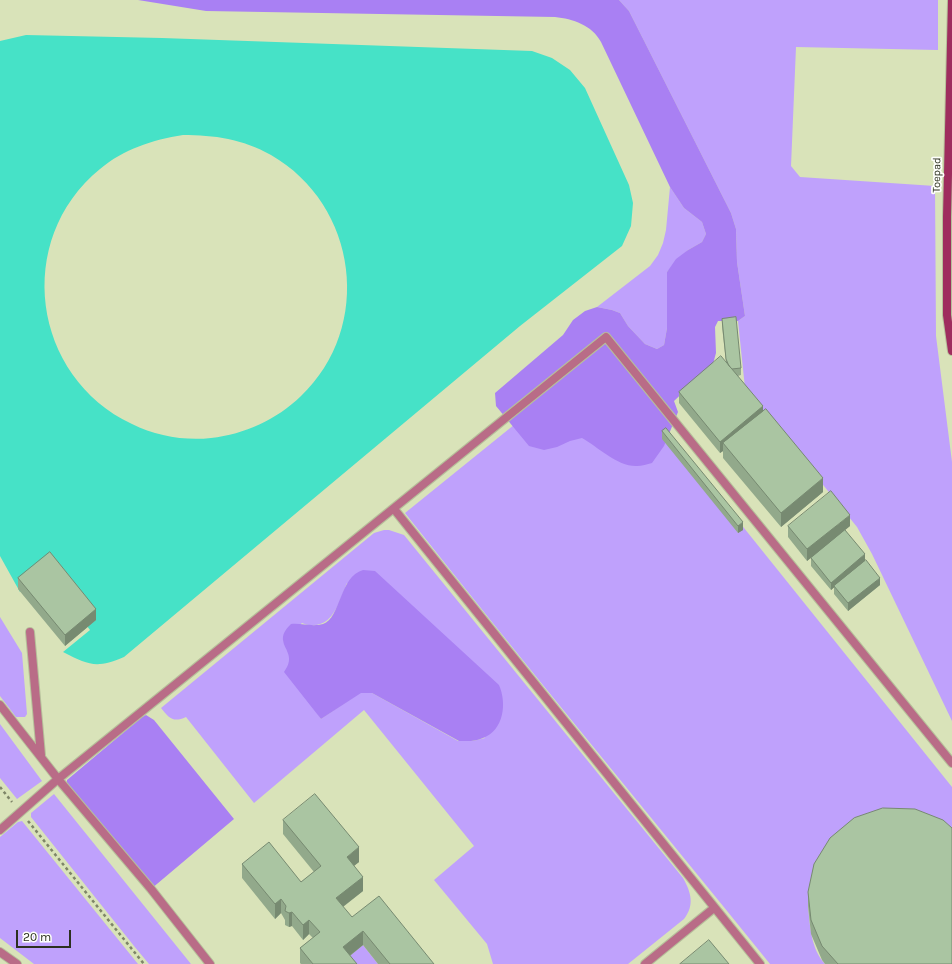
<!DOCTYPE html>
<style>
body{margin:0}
#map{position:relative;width:952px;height:964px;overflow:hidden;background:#d9e3b9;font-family:Karla,sans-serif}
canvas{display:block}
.scale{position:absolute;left:16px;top:930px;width:55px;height:18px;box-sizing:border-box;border:2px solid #2c301f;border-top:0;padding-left:5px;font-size:12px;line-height:14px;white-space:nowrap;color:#2c301f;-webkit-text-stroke:3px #fefffb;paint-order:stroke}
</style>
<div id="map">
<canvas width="952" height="964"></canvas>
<div class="scale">20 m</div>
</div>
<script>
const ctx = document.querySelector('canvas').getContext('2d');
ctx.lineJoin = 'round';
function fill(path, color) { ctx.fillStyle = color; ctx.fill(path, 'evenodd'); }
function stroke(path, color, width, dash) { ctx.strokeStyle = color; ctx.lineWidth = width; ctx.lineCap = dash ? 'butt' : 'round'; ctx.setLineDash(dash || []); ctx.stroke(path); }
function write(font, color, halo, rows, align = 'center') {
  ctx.font = font + ' Karla,sans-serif'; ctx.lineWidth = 3.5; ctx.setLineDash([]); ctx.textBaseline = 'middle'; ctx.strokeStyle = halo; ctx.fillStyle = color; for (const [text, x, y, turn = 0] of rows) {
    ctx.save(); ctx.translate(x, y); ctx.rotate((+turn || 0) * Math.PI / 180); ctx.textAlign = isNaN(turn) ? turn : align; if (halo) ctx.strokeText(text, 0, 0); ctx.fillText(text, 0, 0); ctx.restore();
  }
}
fill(new Path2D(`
 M619,0H938V50L796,47L791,166L800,177L935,186L936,336L952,462V721L872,554L857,527L745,388L738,321L745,316L737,262L736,229L731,213L629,11Z
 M670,187L684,208L702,222L706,234L702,242L688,250L667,272V328L664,345L657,349L645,344L628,326L620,313L612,310L597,307L650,266L658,255L663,243L666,230Z
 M577,374L630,386L952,787V842L808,906C810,926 811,949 825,964H770C649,814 525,665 405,513Z
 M384,530H389L404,535L683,878C691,892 695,905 684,919L628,964H493L487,944L434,880L474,846L364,710L254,803L186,717C173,723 169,718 161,708L374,533ZM347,583L485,738L473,741H458L372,693L361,692L321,719L288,668C293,658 287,649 283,640L302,623C305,624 310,626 314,625C334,625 340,599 347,583Z
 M0,617L22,653L27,714L25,717H16L0,696Z
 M0,724L42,781L17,799L0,778Z
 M54,794L191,964H149L134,946L31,817V813Z
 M22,821L138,964H34L0,938V837L18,822Z
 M363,945L378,964H345L343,961Z`), '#bfa1fc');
fill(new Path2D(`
 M138,0H619L629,11L731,213L736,229L737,262L745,316L738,321H718L715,327L716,353L713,364L674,401L678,412L664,446L652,463C647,464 642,466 637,466C618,467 598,447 582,438L570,441L557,447L544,450L529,446L496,406L495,393L563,335L573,320L585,311L597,307L612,310L620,313L628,326L645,344L657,349L664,345L667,328V272L676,259L688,250L702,242L706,234L702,222L684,208L670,187L601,42C592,25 573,19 555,17L206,11Z
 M363,570L375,571L499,685C507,703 504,730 483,738C475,742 467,741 459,741L372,693H361L321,719L284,672C301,650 269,645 291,624C302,623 312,627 323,624C341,618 339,577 363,570Z
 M146,715L154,720L234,819L151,889L67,786V780L142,717Z`), '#a980f3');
fill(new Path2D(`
 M26,35L162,38L532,51L552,58L570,70L585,88L629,185L633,203L631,226L622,246L520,326L124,657C96,669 89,665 63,652L90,630L46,573L20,592L0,556V41ZM183,135C214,135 243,139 271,155C358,205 374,327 301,396C276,420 245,434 211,438C185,441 156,436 132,424C32,377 13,240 100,169C124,149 152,140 183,135Z`), '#46e2c7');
const lane = new Path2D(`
 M394,509L760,964
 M30,632L41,755
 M0,705L58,779L151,889L210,964
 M58,779L606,337L952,763
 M645,964L714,908`);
const street = new Path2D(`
 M0,830L58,779
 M0,952L17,964`);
const secondary = new Path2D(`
 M952,0L947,217V315L952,351`);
stroke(lane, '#b6bf9a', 10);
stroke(street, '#b6bf9a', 10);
stroke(secondary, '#b6bf9a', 10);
stroke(new Path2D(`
 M0,787L12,802
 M28,821L144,964`), '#7e8568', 2.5, [3, 3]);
stroke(lane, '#b96c87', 8);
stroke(street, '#b96c87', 8);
stroke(secondary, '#9f2d5e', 8);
fill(new Path2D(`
 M722,319L741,368V375L738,376L823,492L781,527L723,458V451L720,453L679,403V392L726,362L722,326Z
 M662,431L743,530L738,533L662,439Z
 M788,526H850L845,530L880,585L848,611L834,594V587L831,590L811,566V558L828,544L807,561L788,537Z
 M18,578L96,620L65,646L18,589Z
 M283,820L359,862L354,866L363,891L343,907L352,917L434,964H378L363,945L350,956L357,964H301L300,963V948L313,938L309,934L303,940L292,926L289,927L285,925V920L281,913L275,919L242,878V864L301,882L314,872L283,834Z
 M808,892L952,964H825L822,960L811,934L808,906Z`), '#92a98b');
fill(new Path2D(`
 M763,406V417L723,443V451L720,453V442Z
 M823,478V492L781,527V513Z
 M850,515V526L807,561V549Z
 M743,522V530L738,533V526Z
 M865,554V562L831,590V583Z
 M880,578V585L848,611V603Z
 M96,609V620L65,646V635Z
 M359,847V862L347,871V857Z
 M363,877V891L336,912V898Z
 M281,899V913L275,919V904Z
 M292,912V926L289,927V913Z
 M309,920V934L303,940V925Z
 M363,931V945L343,961V947Z`), '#778a71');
const building = new Path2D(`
 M736,317L741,368L732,369L729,366L726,359L722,319Z
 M721,356L763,406L720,442L679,392Z
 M766,409L823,478L781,513L723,443Z
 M666,428L743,522L738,526L662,431Z
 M831,491L850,515L807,549L788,526Z
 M845,530L865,554L831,583L811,558Z
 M50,552L96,609L65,635L18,578Z
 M866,560L880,578L848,603L834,586Z
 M315,794L359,847L347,857L363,877L336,898L352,917L379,896L434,964H390L363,931L343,947L357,964H313L300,948L320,932L309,920L303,925L292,912L289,913L285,911L286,906L281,899L275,904L242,864L269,842L301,882L321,866L283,820Z
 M883,808L915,809L943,820L952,828V964H838L822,946L811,920L808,892L814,864L830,838L854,818Z
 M709,940L729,964H680Z`);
fill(building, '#aac5a2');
stroke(building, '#778a71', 1);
write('11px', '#2c301f', '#fefffb', [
 ["Toepad",937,175,-89]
]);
</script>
